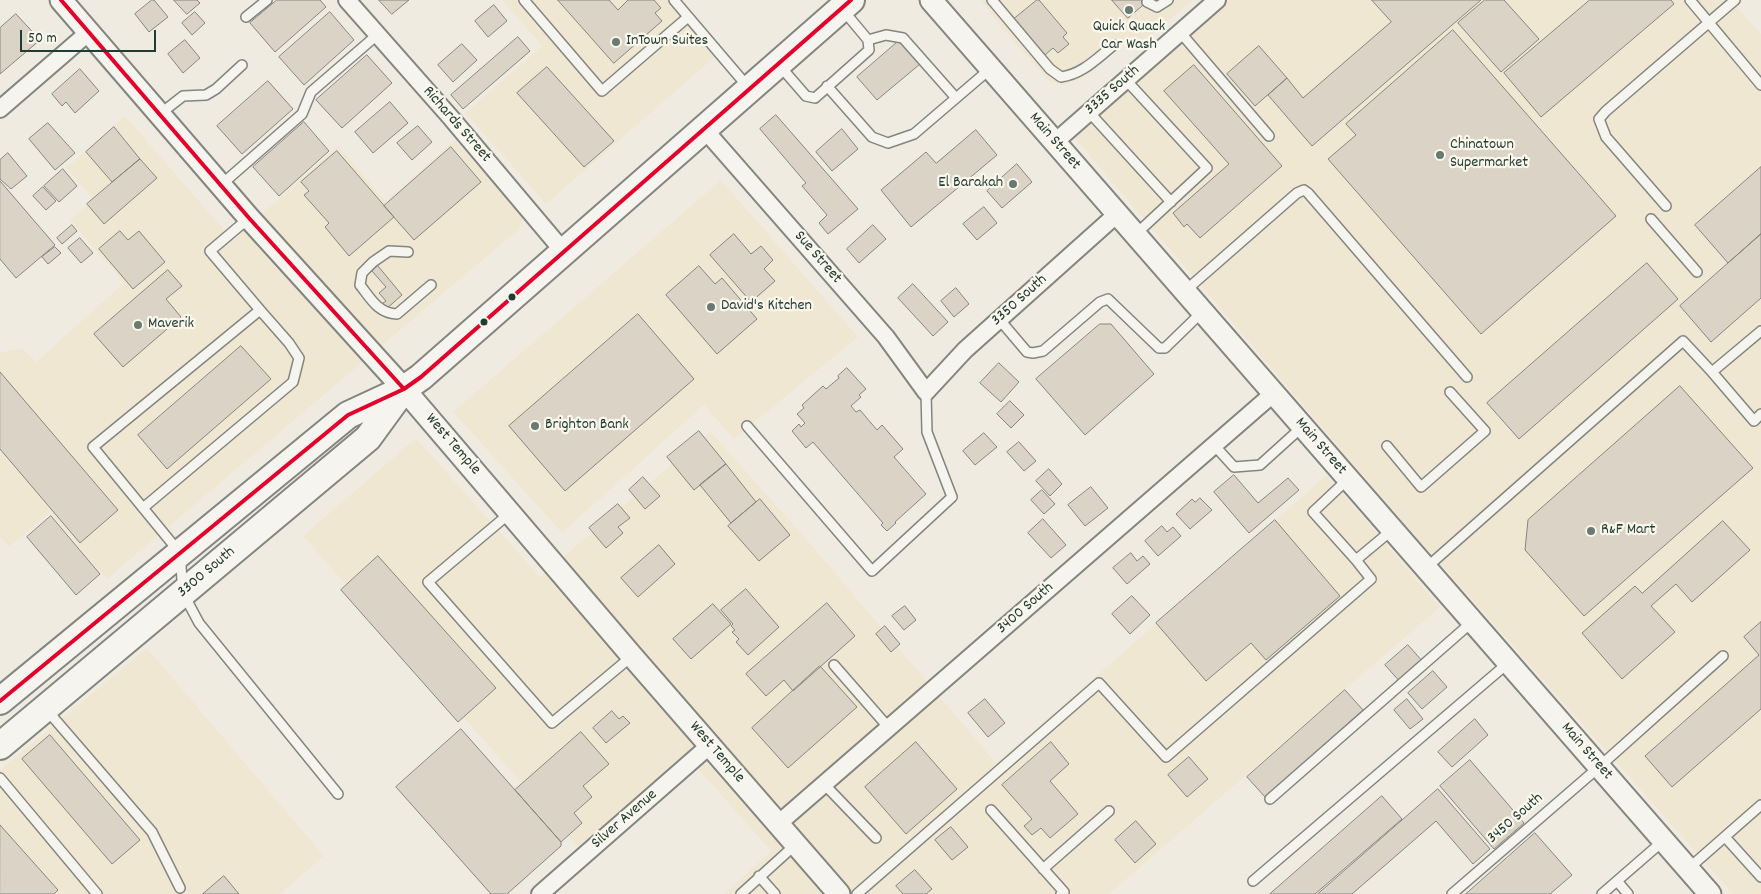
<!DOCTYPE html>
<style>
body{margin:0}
#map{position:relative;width:1761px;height:894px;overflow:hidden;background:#f0ebe1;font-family:Dekko,sans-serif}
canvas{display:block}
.scale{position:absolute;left:20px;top:30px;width:136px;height:22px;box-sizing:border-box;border:2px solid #1f3d34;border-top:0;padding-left:6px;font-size:15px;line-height:18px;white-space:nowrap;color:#1f3d34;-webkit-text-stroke:4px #fbf7ec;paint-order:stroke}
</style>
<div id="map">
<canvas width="1761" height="894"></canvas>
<div class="scale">50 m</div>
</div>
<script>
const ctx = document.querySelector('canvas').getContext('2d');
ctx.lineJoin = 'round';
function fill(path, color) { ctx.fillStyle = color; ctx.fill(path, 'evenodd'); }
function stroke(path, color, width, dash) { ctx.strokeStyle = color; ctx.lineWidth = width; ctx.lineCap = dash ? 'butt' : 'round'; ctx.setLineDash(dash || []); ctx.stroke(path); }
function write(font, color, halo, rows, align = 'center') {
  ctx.font = font + ' Dekko,sans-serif'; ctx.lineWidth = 4.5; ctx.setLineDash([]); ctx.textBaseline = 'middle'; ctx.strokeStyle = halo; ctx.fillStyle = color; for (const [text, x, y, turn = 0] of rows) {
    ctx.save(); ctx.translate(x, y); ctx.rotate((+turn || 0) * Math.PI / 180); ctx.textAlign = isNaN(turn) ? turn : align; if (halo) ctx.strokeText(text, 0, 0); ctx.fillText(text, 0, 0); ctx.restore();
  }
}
fill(new Path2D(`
 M502,0H669L716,56L546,204L465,113L542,46Z
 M981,0H1193L1135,48L1125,40L1088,75L1065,85L1049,81L1003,29Z
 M1230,0H1731L1761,34V894H1733L1396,514L1073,136Z
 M125,116L233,240L338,146L386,201L455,140L523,217L519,229L107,579L50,513L9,547L0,537V353L22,348L36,362L124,283L70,220L93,199L66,168Z
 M721,180L858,337L734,439L704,405L562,533L453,412Z
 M710,431L807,540L996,763L1327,475L1440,607L1109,894H724L771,851L686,755L579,848L303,536L416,438L540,577Z
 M147,648L324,856L280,894H0V770Z`), '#f0e7d3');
const building = new Path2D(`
 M152,0H154L168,17L149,32L135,14Z
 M174,0H197L200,3L187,14Z
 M277,0H320L326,7L275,52L250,23Z
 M379,0H409L392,14Z
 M558,0H609L618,10L628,0H654L661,8L655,13L662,21L614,63Z
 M1037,0H1039L1067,33L1063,37L1069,44L1058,53L1053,48L1045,55L1014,19Z
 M1112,0H1149L1128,18Z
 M1372,0H1481L1312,146L1268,95L1287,78L1303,98L1391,22Z
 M1485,0H1504L1539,39L1501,72L1458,23Z
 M1590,0H1671L1674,4L1541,117L1504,73Z
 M494,5L507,21L488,37L475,21Z
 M195,12L205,23L192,35L182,23Z
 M330,12L354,40L304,85L279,57Z
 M16,14L40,40L0,74V28Z
 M1453,30L1616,216L1481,334L1328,159L1356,135L1346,124Z
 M518,37L530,51L463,109L451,95Z
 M185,40L200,58L183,73L168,54Z
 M900,40L920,64L877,100L857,77Z
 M462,44L477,60L453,82L438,65Z
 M1259,46L1287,78L1255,106L1227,74Z
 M367,55L392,83L342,128L316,100Z
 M1194,65L1282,166L1200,238L1187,224L1184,227L1173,213L1229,164L1164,91Z
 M547,67L614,141L584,167L517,93Z
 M80,69L99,91L75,113L66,102L62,106L52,94Z
 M268,81L293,109L242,154L217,126Z
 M390,102L408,123L373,153L355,132Z
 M776,115L858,209L828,234L819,223L827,215L802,186L806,183L760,129Z
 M304,122L329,151L279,196L253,167Z
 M48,123L75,153L55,170L29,139Z
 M418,126L432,142L412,160L397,143Z
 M114,127L140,159L112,182L86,152Z
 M842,129L858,149L832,171L816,152Z
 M976,130L997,155L911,227L881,190L926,152L936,163Z
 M451,147L481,182L414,240L384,206Z
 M337,151L394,217L349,256L325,227L329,223L304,195L309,191L301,182Z
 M8,153L27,176L11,189L0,179V160Z
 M140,159L157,178L104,224L87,204Z
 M1017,164L1032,182L1002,208L987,191Z
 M1761,167V234L1728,263L1695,225Z
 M63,169L77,186L59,202L44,186Z
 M0,181L55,245L16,278L0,259Z
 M43,187L56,201L46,210L33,196Z
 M984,207L997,223L977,240L963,224Z
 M72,225L77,231L62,244L57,238Z
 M873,225L886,239L859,263L847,249Z
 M120,231L128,240L139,231L165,262L133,289L99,249Z
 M734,234L751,254L761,246L773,260L764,269L775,281L751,302L710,255Z
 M1761,234V298L1711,342L1680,306Z
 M80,238L93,253L81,263L68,248Z
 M55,247L61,253L48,264L42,257Z
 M1647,263L1678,299L1519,439L1487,403Z
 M378,266L402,295L385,310L380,305L386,301L379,293L386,287L372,271Z
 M699,266L715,284L722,278L757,319L717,354L666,295Z
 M168,270L182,286L166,299L181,317L123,367L94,334Z
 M913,284L948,322L933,336L898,298Z
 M956,288L969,304L954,317L941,301Z
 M638,314L694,379L565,491L509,426Z
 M1100,324H1111L1154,374L1085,435L1036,379Z
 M241,346L271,379L167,469L138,435Z
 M999,363L1019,382L1001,402L980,383Z
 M847,368L866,389L859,395L861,397L851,406L856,412L860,410L877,430L882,425L903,449L894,457L926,494L895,522L896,523L887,531L881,525L883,523L813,442L806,448L792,431L799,424L801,427L805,423L797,414L804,408L802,405L823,386L826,389L839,378L838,376Z
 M0,372L118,510L80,543L0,449Z
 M1680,386L1753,468L1584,616L1525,550L1528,520Z
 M1010,401L1024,415L1011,428L997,414Z
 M699,431L726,464L694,490L667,457Z
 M984,433L997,447L975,465L963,451Z
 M1019,442L1036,461L1024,471L1007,452Z
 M726,464L756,502L731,523L700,485Z
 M1049,469L1062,484L1050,496L1036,481Z
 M1234,475L1258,503L1288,478L1299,490L1249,533L1214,492Z
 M643,477L660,496L645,509L629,490Z
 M1091,487L1108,508L1085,526L1068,505Z
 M1042,490L1055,504L1044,514L1031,500Z
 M1200,498L1212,510L1190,529L1176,514L1192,499L1195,502Z
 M760,499L790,535L759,561L728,526Z
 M618,504L630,518L618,527L623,533L606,548L589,528Z
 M51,516L100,574L76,595L27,537Z
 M1043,519L1066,545L1051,558L1028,533Z
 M1275,520L1340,596L1266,660L1251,643L1206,681L1156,623Z
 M1723,521L1750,550L1692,602L1676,584L1651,606L1675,632L1622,679L1582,633L1635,586L1642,593Z
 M1162,526L1167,532L1173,527L1181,536L1158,556L1145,541Z
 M659,545L675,564L638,597L621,578Z
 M1131,553L1137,561L1143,556L1150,564L1127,584L1113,568Z
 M378,556L496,688L458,722L341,590Z
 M746,589L779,627L748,655L736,642L739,639L732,632L735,630L731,626L733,624L721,610Z
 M1132,596L1150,615L1130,634L1112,614Z
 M827,603L855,636L793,691L784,680L766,696L746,674Z
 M713,604L731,624L691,659L673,639Z
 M905,606L916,620L904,630L892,616Z
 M1761,622V709L1672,787L1645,756L1759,655L1744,637Z
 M885,626L900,644L891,652L876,634Z
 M1408,645L1424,663L1401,683L1385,665Z
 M820,666L857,707L788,768L752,728Z
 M1433,671L1447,687L1422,709L1408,693Z
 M1345,690L1363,710L1265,797L1247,777Z
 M985,699L1005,723L988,737L968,713Z
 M1407,699L1423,719L1410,729L1394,710Z
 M612,711L619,719L623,716L630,723L606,743L593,728Z
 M1475,719L1488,735L1452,767L1438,752Z
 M461,729L561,842V846L507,894H491L396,787Z
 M581,732L609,764L583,786L592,797L574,813L582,823L561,842L515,790Z
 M50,735L140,840L112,864L22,759Z
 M916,742L957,789L906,834L865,787Z
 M1051,742L1069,764L1050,781L1078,814L1050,838L1041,828L1032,835L1024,826L1032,819L1002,785Z
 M1189,757L1208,779L1187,797L1168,775Z
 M1470,760L1524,823L1494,849L1440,786Z
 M1438,789L1490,849L1473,864L1436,821L1352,894H1318Z
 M1382,796L1402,819L1315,894H1270Z
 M1136,821L1156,844L1135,863L1115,840Z
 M0,825L58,890L54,894H0Z
 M951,827L968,847L952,860L935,840Z
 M1535,833L1572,875L1550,894H1466Z
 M915,870L932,889L926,894H903L896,886Z
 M224,876L239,894H203Z`);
fill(building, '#dbd4c6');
stroke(building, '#838680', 1);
const service = new Path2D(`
 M524,0L602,91L688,17
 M674,0L748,87
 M992,0L1050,69L1061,77C1083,74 1097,58 1114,45
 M1690,0L1761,85
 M1147,2L1157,7L1168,0
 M246,17L267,0
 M1180,32L1269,136
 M868,40L886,35L903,38L956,98
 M780,66L806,96L815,98L869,50L868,40L843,10
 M1126,80L1207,168L1136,234
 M827,86L872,137L888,143L914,134L990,69
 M1089,112L1171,202
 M160,114L183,96L206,95L216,89L242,65
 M221,185L302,114L311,92L377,35
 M1666,206L1606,137L1599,119L1606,111L1735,0
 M249,218L210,251L260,310L93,447L180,553L183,593L199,623L338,794
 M1651,219L1697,272
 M408,252L389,251L373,262L362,273L360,285C371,299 378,313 397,314L431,285
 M1185,291L1297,193L1304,190L1308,193L1467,377
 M999,319L1027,352L1033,353L1043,351L1100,302L1108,299L1159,348H1165L1202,312
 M1712,372L1754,421L1761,414
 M747,426L872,571L952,497L927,432L926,392
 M1214,445L1234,467L1260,465L1302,427
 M1387,446L1421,487L1485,431L1450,392
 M1348,479L1313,512L1356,560L1392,530
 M143,508L293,382L299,358L289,343L260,310
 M510,513L428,582L552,723L632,656
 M1426,568L1683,341L1712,372L1761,331
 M834,665L889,728
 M46,709L152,832L180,888
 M0,778L97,894
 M824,784L876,838
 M1270,799L1472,622
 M991,810L1064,892L1061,894
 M1725,837L1761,877
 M1043,869L1109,811
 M1688,869L1761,805
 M759,876L775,894
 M1253,881L1508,663
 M1617,881L1628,894
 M741,894L795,845
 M857,894L1099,683L1166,757L1371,579L1356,560
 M1452,894L1599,767L1723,656
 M1602,894L1663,841`);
const minor = new Path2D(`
 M347,0L452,119L564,252
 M0,109L89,32
 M704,129L886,337L926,392L965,350L1117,214
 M1055,142L1217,0
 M778,824L1274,393
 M540,894L709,746`);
const tertiary = new Path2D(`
 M61,0L249,218L404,389L632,656L839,894
 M931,0L1710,894`);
const primary = new Path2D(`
 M0,701L348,415L404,389L421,377L851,0
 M0,746L368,438L403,390`);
stroke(service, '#838680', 12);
stroke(minor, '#838680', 20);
stroke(tertiary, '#838680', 25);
stroke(primary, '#838680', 30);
stroke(service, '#f5f4ef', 9);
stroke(minor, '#f5f4ef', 16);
stroke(tertiary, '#f5f4ef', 21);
stroke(primary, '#f5f4ef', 26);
stroke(new Path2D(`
 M61,0L249,218L404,389
 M0,701L348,415L404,389L421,377L851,0`), '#e4002b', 4);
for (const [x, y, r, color] of [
 [1129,10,5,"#687a71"],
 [616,42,5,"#687a71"],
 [1440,155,5,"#687a71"],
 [1013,184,5,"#687a71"],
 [512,297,4.5,"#1f3d34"],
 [711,307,5,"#687a71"],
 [484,322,4.5,"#1f3d34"],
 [138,325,5,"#687a71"],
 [535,426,5,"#687a71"],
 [1591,531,5,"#687a71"]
]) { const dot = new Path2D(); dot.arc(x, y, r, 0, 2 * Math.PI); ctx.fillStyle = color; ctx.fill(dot); stroke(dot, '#fbf7ec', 2); }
write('16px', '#1f3d34', '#fbf7ec', [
 ["Quick Quack",1129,28,"center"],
 ["Car Wash",1129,46,"center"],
 ["InTown Suites",626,42],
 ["Chinatown",1450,146],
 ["Supermarket",1450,164],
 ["El Barakah",1003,184,"right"],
 ["David's Kitchen",721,307],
 ["Maverik",148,325],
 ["Brighton Bank",545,426],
 ["R&F Mart",1601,531]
], 'left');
write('16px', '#1f3d34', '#fbf7ec', [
 ["3335 South",1113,91,-41],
 ["Richards Street",456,125,49],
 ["Main Street",1054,142,49],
 ["Sue Street",817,258,49],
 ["3350 South",1020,301,-42],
 ["West Temple",452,445,49],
 ["Main Street",1320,447,49],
 ["3300 South",207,573,-40],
 ["3400 South",1026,609,-41],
 ["Main Street",1586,752,49],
 ["West Temple",716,753,49],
 ["3450 South",1516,819,-41],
 ["Silver Avenue",625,820,-41]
]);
</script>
